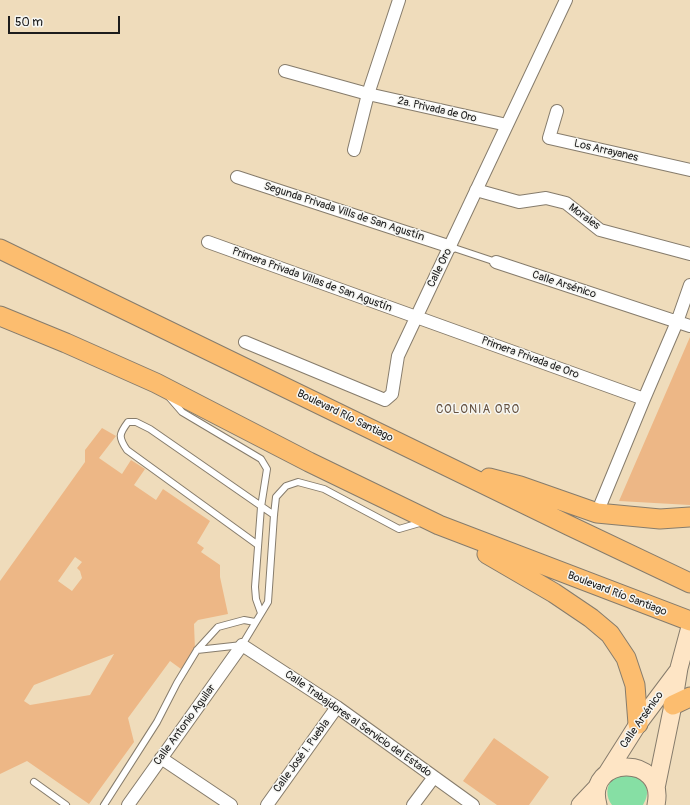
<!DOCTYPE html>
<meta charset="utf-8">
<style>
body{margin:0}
#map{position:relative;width:690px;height:805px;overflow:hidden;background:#efdcbb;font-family:Pangolin,sans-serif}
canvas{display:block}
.scale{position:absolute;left:8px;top:16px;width:112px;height:18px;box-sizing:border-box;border:2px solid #1c1c1c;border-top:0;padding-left:5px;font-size:12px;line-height:14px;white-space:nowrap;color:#1c1c1c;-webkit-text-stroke:3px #f6f6f2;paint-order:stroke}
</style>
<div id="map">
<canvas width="690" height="805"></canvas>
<div class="scale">50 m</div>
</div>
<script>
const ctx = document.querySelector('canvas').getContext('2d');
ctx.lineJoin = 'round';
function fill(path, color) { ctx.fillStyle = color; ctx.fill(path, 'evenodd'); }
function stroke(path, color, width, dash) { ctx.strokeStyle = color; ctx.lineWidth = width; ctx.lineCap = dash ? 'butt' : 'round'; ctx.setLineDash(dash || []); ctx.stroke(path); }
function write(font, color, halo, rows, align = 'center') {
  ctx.font = font + ' Pangolin,sans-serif'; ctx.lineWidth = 3; ctx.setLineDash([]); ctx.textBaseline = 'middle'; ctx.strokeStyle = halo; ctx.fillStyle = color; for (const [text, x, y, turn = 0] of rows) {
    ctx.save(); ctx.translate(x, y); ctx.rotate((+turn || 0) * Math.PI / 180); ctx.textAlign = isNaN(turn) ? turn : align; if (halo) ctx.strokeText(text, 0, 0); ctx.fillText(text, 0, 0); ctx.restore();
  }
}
fill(new Path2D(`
 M633,774C645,782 652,790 643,805H612C606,798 605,785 614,778C618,775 628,775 633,774Z`), '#86dfa4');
fill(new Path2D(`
 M690,337V505L619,501Z
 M102,428L116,436L99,458L122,474L131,460L145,469L134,485L156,500L163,489L210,521L197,543L204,548L201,552L220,565V577L228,614L198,620L194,624L195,650L181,669L170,661L128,718L134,742L89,804L27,761L0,774V581L85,462V450ZM75,557L82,562L77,568L80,571L82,578L72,591L58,581ZM114,654L90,695L30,705L24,701L34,685Z
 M494,738L549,777L529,805H497L463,781Z`), '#edb786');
const lane = new Path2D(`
 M451,247L496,262
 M169,397L182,412L261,459L267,469L261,507L255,587L256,599L261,613
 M258,545L127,450C118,437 119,434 128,422H136L150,429L274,515
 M197,650L242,645L268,602L274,515L276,497L286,486L298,482L324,489L399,529L423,522
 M34,782L66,805
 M104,805L157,722L177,683L197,650L218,627L244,620L255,622`);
const street = new Path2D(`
 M285,71L368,94L507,125
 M557,111L549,138L690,170
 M354,150L368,94L399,0
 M237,177L451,247
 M476,190L519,202L546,198L566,203L600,230L690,254
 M208,242L644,399
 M496,262L690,326
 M245,342L385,400L392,394L398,356L566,0
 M597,513L644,399L677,322L690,285
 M161,758L231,805
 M128,805L242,645L337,707L473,805
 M267,805L337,707
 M413,805L434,777`);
const secondary = new Path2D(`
 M607,773L638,724L677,672
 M656,788L673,705L679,668L690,627
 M580,805L598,786
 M598,805C584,756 667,753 656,805`);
const primary = new Path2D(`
 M0,249L570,526L690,583
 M0,316L66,343L156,383L309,462L439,525L690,621
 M489,478L520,486L597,513L660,519L690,517
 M487,554L554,593L591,618L610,634L626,658L635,685L638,724
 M673,705L690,697`);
stroke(lane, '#867c6c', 8);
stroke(street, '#867c6c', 14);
stroke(secondary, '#867c6c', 19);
stroke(primary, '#867c6c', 21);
stroke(lane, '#fff', 6);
stroke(street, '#fff', 12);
stroke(secondary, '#fee5c5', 17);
stroke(primary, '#fcbd6f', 19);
write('11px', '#1c1c1c', '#f6f6f2', [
 ["2a. Privada de Oro",437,110,13],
 ["Los Arrayanes",606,151,13],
 ["Segunda Privada Vills de San Agustín",344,212,18],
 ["Morales",584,217,36],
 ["Calle Oro",440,268,-64],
 ["Primera Privada Villas de San Agustín",312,280,20],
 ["Calle Arsénico",564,285,18],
 ["Primera Privada de Oro",530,358,20],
 ["Boulevard Río Santiago",345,416,26],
 ["Boulevard Río Santiago",617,594,21],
 ["Calle Arsénico",642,720,-55],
 ["Calle Trabajdores al Servicio del Estado",358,724,35],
 ["Calle Antonio Aguilar",185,725,-54],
 ["Calle José I. Puebla",302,756,-54]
]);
ctx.letterSpacing = '1px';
write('12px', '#655241', '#f6f6f2', [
 ["COLONIA ORO",478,410]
]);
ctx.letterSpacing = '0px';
</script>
